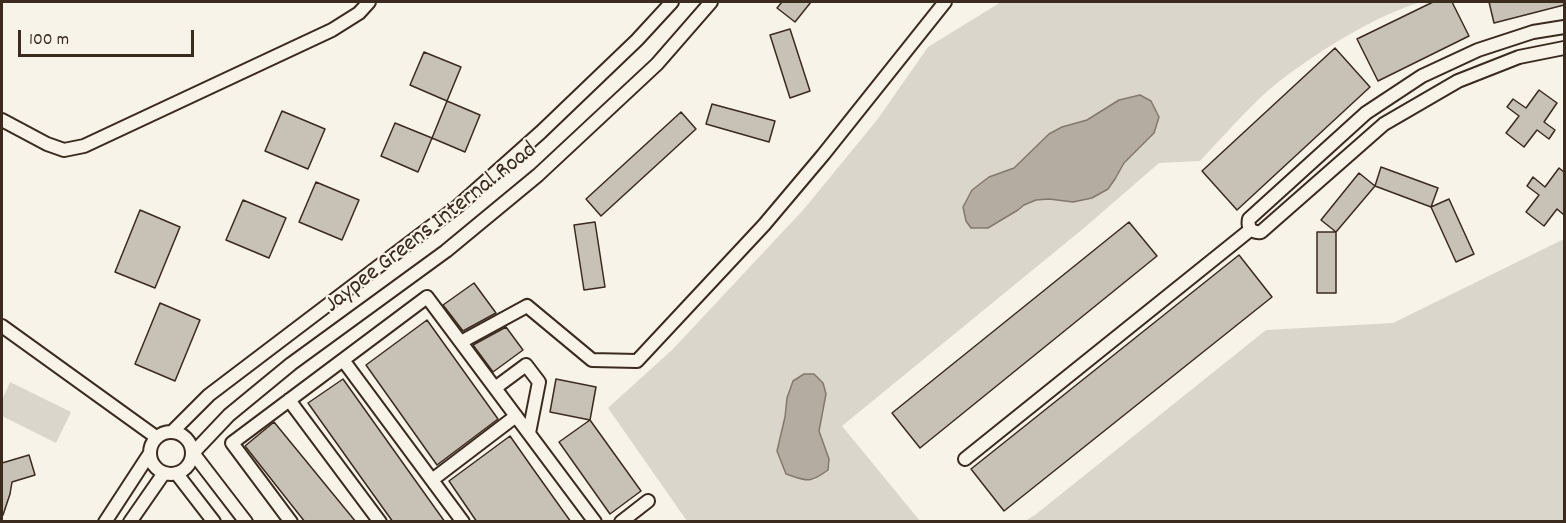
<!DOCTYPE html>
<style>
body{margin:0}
#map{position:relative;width:1566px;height:523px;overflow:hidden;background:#f7f3e8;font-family:Dekko,sans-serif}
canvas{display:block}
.frame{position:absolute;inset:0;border:3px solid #3b2a1e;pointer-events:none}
.scale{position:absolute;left:18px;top:30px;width:176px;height:27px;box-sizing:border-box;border:3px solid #3b2a1e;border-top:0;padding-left:8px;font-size:18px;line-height:21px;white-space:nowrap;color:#3b2a1e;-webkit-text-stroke:4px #f7f3e8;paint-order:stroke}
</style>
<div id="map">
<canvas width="1566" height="523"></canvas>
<div class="frame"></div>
<div class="scale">100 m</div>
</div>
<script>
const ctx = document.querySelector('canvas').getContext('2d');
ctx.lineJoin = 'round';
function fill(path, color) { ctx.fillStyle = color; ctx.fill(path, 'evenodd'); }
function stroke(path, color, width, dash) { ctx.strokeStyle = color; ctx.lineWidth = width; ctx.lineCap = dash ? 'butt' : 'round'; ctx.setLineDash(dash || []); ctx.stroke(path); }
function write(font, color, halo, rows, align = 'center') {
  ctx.font = font + ' Dekko,sans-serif'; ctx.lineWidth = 4.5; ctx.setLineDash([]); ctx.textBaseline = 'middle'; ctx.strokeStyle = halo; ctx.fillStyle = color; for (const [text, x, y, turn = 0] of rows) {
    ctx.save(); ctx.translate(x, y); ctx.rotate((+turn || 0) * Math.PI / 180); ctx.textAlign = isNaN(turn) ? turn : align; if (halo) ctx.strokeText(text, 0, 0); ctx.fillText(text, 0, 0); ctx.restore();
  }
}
fill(new Path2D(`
 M1001,2H1421C1375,16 1324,48 1285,77C1255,99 1226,134 1200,161L1159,163L1084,228L842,426L920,521H687L608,408L673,349L804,209L877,120L928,47ZM1119,100L1154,133L1124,163L1115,179L1049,199L1036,200L1024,205L1018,210L988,228L989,177L1014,168L1049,134L1062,127L1087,120ZM823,383L826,394L819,431L828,470L814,480H805L777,451L785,417L787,398Z
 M1564,239V521H1025L1035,515L1266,330L1393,323Z
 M10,382L71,412L56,443L2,416V400Z`), '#dbd6cb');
const water = new Path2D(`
 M1140,95L1151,101L1159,117L1154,133L1124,163L1115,179L1108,189L1092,198L1073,202L1049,199L1036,200L1024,205L1018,210L988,228H971L966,221L963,207L972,190L989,177L1014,168L1049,134L1062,127L1087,120L1119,100Z
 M804,374H814L823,383L826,394L819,431L829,459L828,470C809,484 807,481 786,474L777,451L785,417L787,398L793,381Z`);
fill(water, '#b4aca0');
stroke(water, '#84786c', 1.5);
const building = new Path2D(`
 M782,2H811L795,22L777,8Z
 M1433,2H1452L1469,36L1378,81L1357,39Z
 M1489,2H1564V5L1494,23Z
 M790,29L810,91L790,98L770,35Z
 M1335,48L1370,87L1237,210L1202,171Z
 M424,52L461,67L447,101L410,85Z
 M1539,90L1557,103L1544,122L1555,130L1549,139L1537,130L1524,147L1506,133L1519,116L1507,107L1513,99L1526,108Z
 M447,101L480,115L465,152L432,138Z
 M712,104L775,121L769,142L706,124Z
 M282,111L325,129L308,169L265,151Z
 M681,112L696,129L601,216L586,199Z
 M395,123L432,138L418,172L381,156Z
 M1381,167L1438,188L1431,207L1375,186Z
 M1559,168L1564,172V215L1557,209L1544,226L1526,212L1539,195L1527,186L1533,177L1545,187Z
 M1359,173L1375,186L1336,232L1321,220Z
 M316,182L359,200L342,240L299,222Z
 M1449,199L1474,254L1456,262L1431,207Z
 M243,200L286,218L269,258L226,240Z
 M140,210L180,227L155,288L115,272Z
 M595,222L605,287L584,290L574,225Z
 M1129,222L1157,256L920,448L892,413Z
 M1317,232H1336V293H1317Z
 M1239,255L1272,297L1004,511L971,469Z
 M474,283L496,313L463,331L443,305Z
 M160,303L200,320L175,381L135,364Z
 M427,320L498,419L437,465L366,365Z
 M506,327L523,350L493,372L473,345Z
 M343,379L415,480L445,522H393L360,476L308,403Z
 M556,379L596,387L590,420L550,412Z
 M590,420L641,491L610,514L559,442Z
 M274,422L297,450L356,522H305L245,446Z
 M510,436L531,466L571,522H477L449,481Z
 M29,455L35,475L12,482L10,494L3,515H2V463Z`);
fill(building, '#c8c1b6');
stroke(building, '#3b2a1e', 1.5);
const minor = new Path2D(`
 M1564,27L1533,32L1478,50L1422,76L1366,113L1249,219C1247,228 1252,233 1261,232L1384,124L1458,81L1519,57L1564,48
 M2,120L47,144L64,150L84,146L332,30L359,13L369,2
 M2,326L156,437
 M461,342L527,306L592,360L637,361L764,225L823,155L945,2
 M343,360L463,522
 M495,388L526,365L539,382L529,433
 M289,400L380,522
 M173,431L209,395L458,206L541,132L637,40L672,2
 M150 453a21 21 0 1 1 42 0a21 21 0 1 1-42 0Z
 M965,459L1250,230
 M177,474L214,522
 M432,480L516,416
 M105,522L150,453
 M130,522L164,473
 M246,522L193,453L229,415L291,364L446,251L538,175L657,64L711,2
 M291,522L232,443L427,297L595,522
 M621,522L648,501`);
stroke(minor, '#3b2a1e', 16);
stroke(minor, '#f7f3e8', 12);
write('24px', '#3b2a1e', '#f7f3e8', [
 ["Jaypee Greens Internal Road",432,229,-38]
]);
</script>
